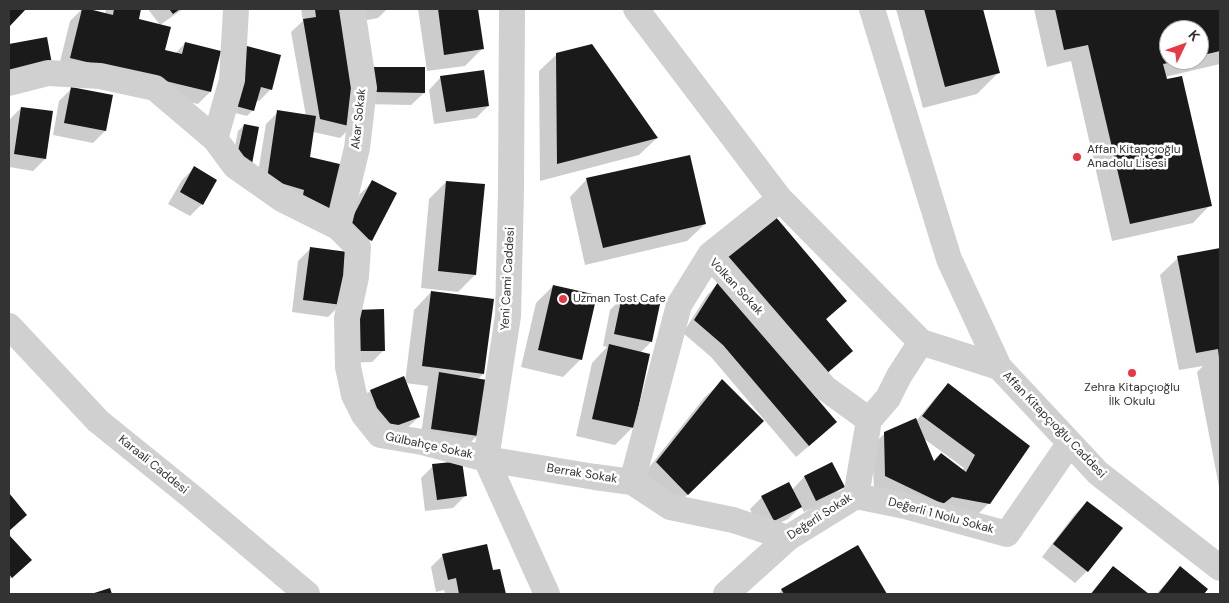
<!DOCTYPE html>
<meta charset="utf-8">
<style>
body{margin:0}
#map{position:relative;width:1229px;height:603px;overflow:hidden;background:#fff;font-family:"DM Sans",sans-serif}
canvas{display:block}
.frame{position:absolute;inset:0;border:10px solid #333;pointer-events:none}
.north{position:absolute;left:1159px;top:20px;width:50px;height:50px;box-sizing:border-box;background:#fff;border:1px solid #adadad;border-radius:50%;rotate:48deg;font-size:14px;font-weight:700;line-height:20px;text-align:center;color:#333}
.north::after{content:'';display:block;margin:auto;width:18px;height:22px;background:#e63946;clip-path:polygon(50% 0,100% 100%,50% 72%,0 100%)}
</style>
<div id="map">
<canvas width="1229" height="603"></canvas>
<div class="frame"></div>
<div class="north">K</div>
</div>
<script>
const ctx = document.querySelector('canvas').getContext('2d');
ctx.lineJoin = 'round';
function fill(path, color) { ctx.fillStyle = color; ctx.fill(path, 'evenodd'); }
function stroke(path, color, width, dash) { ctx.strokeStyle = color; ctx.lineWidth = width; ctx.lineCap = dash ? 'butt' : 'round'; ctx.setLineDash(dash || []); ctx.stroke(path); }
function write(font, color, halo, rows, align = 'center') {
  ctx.font = font + ' "DM Sans",sans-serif'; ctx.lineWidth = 5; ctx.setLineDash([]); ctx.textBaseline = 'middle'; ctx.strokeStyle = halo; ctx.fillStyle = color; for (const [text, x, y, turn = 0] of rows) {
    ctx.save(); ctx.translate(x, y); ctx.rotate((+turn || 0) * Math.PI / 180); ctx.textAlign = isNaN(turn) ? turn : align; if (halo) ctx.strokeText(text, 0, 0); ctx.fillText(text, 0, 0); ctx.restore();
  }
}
fill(new Path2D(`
 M82,9L105,14L106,9H140L137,20L164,51L175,54L185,43L219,52L210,92L198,104L58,70L70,21Z
 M148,9H183L160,25Z
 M301,9H343L352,126L340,138L313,132L309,158L333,211L255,191L266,124L278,112L306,116L291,32L303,21Z
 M349,9H387L378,18L351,23Z
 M418,9H477L482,49L465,66L427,71Z
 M896,9H982L999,72L977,94L923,108Z
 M1034,9H1218L1220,19V64L1165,77L1210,205L1193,223L1112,241L1071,61L1047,67ZM1169,30H1199V60H1169Z
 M557,54L657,138L639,155L540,181L539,71Z
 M231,58L271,89L259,101H256L253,110L247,116L223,110Z
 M441,77L488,106L476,118L434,124L429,90Z
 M362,80L424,93L411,105L362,104Z
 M71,89L105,131L93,143L53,135L59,101Z
 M21,108L45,159L33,171L9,167V120Z
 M244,125L258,128L231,166L238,131Z
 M194,168L202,204L190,216L168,204L182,180Z
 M587,179L705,224L687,241L585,265L570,197Z
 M372,182L371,240L359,252L336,240L360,194Z
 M446,182L475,275L458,292L421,288L429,199Z
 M310,249L340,305L328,317L292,312L298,261Z
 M1220,249V492L1197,372L1203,366L1179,370L1160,275L1178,258Z
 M718,284L845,301L825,321L812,386L823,434L796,457L711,357L683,333L707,295Z
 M553,286L581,359L563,377L521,367L536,303Z
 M431,292L483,374L477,380V436L465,448L420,441L428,386L405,383L419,417L406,429L380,438L358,403L370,391L405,382L414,310Z
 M623,297L658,305L651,342L640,353L633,427L615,445L576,436L592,363L607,347L603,346L610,310Z
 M344,323L384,350L372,362L344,363Z
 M722,381L762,421L670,512L639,480L704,398Z
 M948,385L1004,428L989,503L971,521L874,488L872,446L885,433L916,421L936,397ZM923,438L964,468L962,470L934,462Z
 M831,463L843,486L831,499L804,512L801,506L788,519L761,532L750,509L762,497L792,490L804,477Z
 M433,466L465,496L453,508L425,511L421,478Z
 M1087,502V571L1075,583L1042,557L1075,514Z
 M10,537L18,572L9,580V539Z
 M857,546L885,594H778L782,590Z
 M443,555L492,572L499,571L504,594H445L444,590L436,592L431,567Z
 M1113,567L1147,594H1090Z
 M1180,568L1207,589L1202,594H1156Z`), '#0003');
fill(new Path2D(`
 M9,9H26L9,27Z
 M82,9H89L113,15L114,9H141L139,19L171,27L165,50L182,54L185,42L221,51L211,92L70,58Z
 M169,9H180L173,14Z
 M315,9H344L356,77L353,127L320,119L303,19L316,17Z
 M438,9H478L484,49L444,55Z
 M924,9H983L1000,73L945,87Z
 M1055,9H1219L1220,51L1199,56V30H1169V60L1178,61L1163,64L1167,79L1182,76L1212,206L1130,224L1088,45L1064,50Z
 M47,37L52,64L9,72V44Z
 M592,44L658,138L557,164L556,53Z
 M243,45L281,55L272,90L261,87L254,111L228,104Z
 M374,67H425V93L374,92Z
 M484,70L489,106L446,112L440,76Z
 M71,87L113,95L106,131L64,123Z
 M21,107L53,111L46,159L14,154Z
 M277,110L316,116L310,157L344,165L334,211L303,195L304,190L267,179Z
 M244,124L259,127L252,164L236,160Z
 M690,155L706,224L603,248L586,178Z
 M194,166L217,180L203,205L180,192Z
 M372,180L397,193L372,241L347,228Z
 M446,181L485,184L476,275L438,271Z
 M775,216L847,301L826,319L853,351L825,375L726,257Z
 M310,247L348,252L342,305L303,300Z
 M1220,248V357L1219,358L1218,349L1196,353L1177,256Z
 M718,282L837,422L809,446L723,345L694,320Z
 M553,285L597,295L582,360L538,350Z
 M431,291L494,299L484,374L422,366Z
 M622,296L660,304L652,342L614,334Z
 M384,309L385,351H356L355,310Z
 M609,344L650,354L634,428L592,419Z
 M439,372L487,380L478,436L431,429Z
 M404,376L420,417L393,427L377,408L370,390Z
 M722,379L764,421L688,495L656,462Z
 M948,383L1030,446L990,504L952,497L943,504L885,476L884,432L916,418L934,461L941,453L966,472L975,455L922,416Z
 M462,461L467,496L437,500L432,464Z
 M832,462L845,487L816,501L804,476Z
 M789,482L802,507L774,521L761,496Z
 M9,493L27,515L9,531Z
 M1087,501L1123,528L1088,572L1053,544Z
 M10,536L32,560L12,578L9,574V537Z
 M487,544L493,570L500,569L506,594H459L456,578L448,580L442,554Z
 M858,545L887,594H784L781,589Z
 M1113,566L1149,594H1091Z
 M1180,566L1208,589L1204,594H1158Z
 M110,588L112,594H91Z`), '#1a1a1a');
stroke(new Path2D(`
 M512,9L511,190L508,316L486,459L547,594
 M636,9L780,199L921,342L999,367
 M872,9L949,259L999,367L1098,473L1220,568
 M9,83L48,73L100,76L155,88L215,139L235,166L282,199L338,227L358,247L356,277L347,318L348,367L354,395L364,415L380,435L422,442L486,459L595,477L632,482L670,507L733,520L788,538
 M215,139L232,80L236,9
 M338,227L357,148L364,88L352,9
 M710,255L825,388L869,420
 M9,326L98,421L192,497L307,594
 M632,482L679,305L710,255L780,199
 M856,496L905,506L1007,534L1069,444
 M726,594L788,538L856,496L869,420L888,398L899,376L921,342`), '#d0d0d0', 26);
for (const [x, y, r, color] of [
 [1077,157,5,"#e63946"],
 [563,299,5,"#e63946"],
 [1132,373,5,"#e63946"]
]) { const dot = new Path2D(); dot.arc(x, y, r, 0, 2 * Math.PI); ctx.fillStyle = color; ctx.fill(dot); stroke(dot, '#fff', 2); }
write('12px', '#333', '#fff', [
 ["Akar Sokak",359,119,-84],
 ["Yeni Cami Caddesi",508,279,-87],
 ["Volkan Sokak",736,287,47],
 ["Affan Kitapçıoğlu Caddesi",1054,425,46],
 ["Gülbahçe Sokak",429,446,12],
 ["Karaali Caddesi",153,465,39],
 ["Berrak Sokak",582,474,9],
 ["Değerli 1 Nolu Sokak",941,516,15],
 ["Değerli Sokak",820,517,-33]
]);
write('12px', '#333', '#fff', [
 ["Affan Kitapçıoğlu",1087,150],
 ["Anadolu Lisesi",1087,164],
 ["Uzman Tost Cafe",573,299],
 ["Zehra Kitapçıoğlu",1132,388,"center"],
 ["İlk Okulu",1132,402,"center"]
], 'left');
</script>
